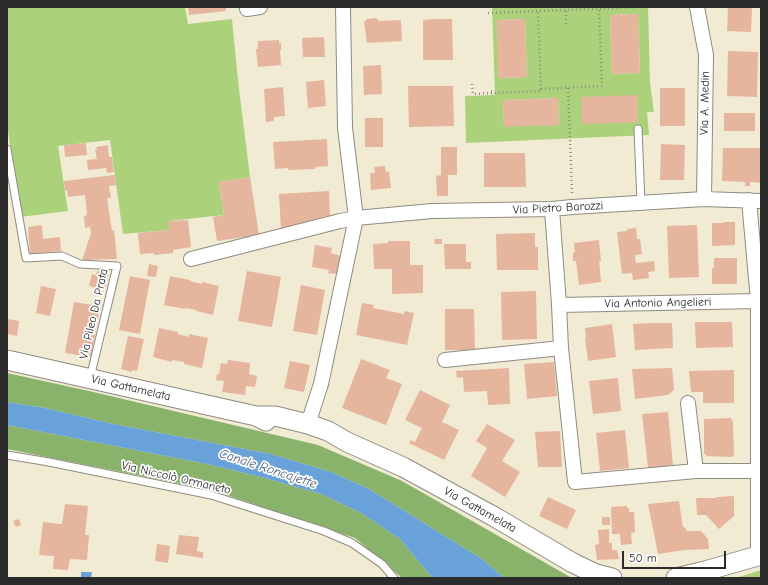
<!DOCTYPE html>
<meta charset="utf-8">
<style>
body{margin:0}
#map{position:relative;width:768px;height:585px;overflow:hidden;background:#f2ebd4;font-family:"Comic Neue",sans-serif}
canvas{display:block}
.frame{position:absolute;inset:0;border:8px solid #2b2b2b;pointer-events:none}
.scale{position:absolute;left:622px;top:551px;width:104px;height:18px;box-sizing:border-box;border:2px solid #2b2b2b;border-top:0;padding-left:5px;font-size:12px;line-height:14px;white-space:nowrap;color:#2b2b2b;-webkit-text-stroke:3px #fff;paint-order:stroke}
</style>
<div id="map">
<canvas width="768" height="585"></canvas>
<div class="frame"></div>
<div class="scale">50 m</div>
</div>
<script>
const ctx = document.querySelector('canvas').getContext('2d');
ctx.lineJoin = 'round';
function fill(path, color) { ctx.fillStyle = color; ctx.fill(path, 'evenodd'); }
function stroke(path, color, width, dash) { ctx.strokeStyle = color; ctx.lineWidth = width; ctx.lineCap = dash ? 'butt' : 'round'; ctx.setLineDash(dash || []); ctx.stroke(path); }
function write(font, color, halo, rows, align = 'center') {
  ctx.font = font + ' "Comic Neue",sans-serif'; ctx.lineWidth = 3.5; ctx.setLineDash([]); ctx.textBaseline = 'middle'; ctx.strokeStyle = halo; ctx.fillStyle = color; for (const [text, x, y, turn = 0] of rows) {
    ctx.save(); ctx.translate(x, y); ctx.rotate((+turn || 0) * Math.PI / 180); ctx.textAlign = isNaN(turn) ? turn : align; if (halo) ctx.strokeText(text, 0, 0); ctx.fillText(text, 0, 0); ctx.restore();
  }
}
fill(new Path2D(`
 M7,7H185L188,24L232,19L238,81L250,177L219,182L224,215L169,221V230L123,234L110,140L58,146L68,211L20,217L7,123Z
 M492,7H648L650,83L654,112H647L649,135L466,143L465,96L495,95ZM638,14L640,73L612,74L610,15ZM525,19L527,77L499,78L497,20ZM558,98L559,125L504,126L503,100Z
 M761,570V578H736Z`), '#acd17b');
fill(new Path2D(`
 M7,373L89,391L318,445L402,481L572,578H504L482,559L369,489L331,472L271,454L113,424L45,408L7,402Z
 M7,425L207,464L265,478L321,494L361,513L400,539L429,574L434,578H401L400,576L355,538L212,490L7,449Z`), '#89b36b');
fill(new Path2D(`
 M7,402L45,408L113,424L271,454L331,472L369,489L482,559L504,578H434L429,574L400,539L361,513L321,494L265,478L207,464L7,425Z
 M81,572H92L91,578H81Z`), '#69a2d8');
fill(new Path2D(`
 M188,7H226V11L189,15Z
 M728,7H752L751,32L727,31Z
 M638,14L640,73L612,74L610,15Z
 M376,18L379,21L401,20L402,41L367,43L364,22L367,19Z
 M434,19H452L453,60H423V20Z
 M525,19L527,77L498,78L497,20Z
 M324,37L325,57H303L302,38Z
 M279,40V43H281V50H280L281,65L258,67L256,49H258V41Z
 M728,51L758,52L757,97L727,96Z
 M381,65L382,94L364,95L363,66Z
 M324,80L326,106L308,108L306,82Z
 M408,86H453L454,126L409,127Z
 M283,87L285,116L274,117V121L266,122L264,89Z
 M660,88H685V126H660Z
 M637,95L638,122L582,124L581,97Z
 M558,98L559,125L504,127L503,100Z
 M724,113H755V131H724Z
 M365,118H383V147H365Z
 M327,139L328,166L315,167V169L288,170V168L275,169L273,142Z
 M86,143L87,155L65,157L64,145Z
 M661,144L685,145L684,180H660Z
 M108,145L109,157H112L114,172L107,173L106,168L88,170L87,160L97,159L95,150H97L96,147Z
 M441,147H457V175H448V196H437L436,176L441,175Z
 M723,148H761V183L750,182V186H745V182L722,181Z
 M484,153H525L526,187H484Z
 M385,166L386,172L389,171L391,188L371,190L370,173H375L374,167Z
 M115,175L116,185L109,186L111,198H107L112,231L114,230L117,259L82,260L91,233L90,227L85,228L84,216L87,215L85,195L68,197L67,190L65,191L64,181Z
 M250,177L259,235L217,241L213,217L224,215L219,182Z
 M329,191L330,216H324V217L315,220H309L308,222L298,226L294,225V227L281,229L279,194Z
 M188,220L191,247L173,250V253L154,255V253L140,254L138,233L169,230V221Z
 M724,222H735V245L712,246V223H724Z
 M42,225L43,239L60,237L61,251L30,254L28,227Z
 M697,225L699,277L669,278L667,226Z
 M636,228L637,239H640L642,254L635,255L636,263L654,261L655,271L648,272L649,278L633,280L632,273L622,274L617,232L627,231V229Z
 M535,233V247H538V270H497L496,234Z
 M435,239H442V244H434Z
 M599,240L601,261H599L601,282L579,285L576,261H573V253L575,252L574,243Z
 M388,241H410V265H423V293L392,294V269H374L373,244L388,243Z
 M444,244H466V262H471V269H445Z
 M315,245L332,248L331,253L341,256L338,274L328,273L329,270L312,267Z
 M714,258H737V284H712V268H714Z
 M149,264L158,266L156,277L147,276Z
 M97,271L109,273L105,290L89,286L92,274L96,275Z
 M247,271L281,277L272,327L238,321Z
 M130,276L150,280L140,334L119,330Z
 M170,276L190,280V281L202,284V282L219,286L213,315L196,311V310L185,308V309L164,305Z
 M301,285L325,290L317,335L293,331Z
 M41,286L56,289L50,316L36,313Z
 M536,291L537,339L502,340L501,292Z
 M74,302L100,306L91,357L65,353Z
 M362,303L374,305L373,308L404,314L405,311L414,313L407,345L356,335Z
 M445,309H474L475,350H445Z
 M7,319L19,321L17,336L7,334Z
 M695,322H732L733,347L696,348Z
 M655,323H672L673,348L635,350L633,324Z
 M612,324L616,357L588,361L585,339H586L585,328Z
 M159,328L178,332V334L189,337V334L208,338L202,368L184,364V362L172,360V362L153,357Z
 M128,336L144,339L137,371L132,370V372L121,369Z
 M361,359L390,370L386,378L402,384L386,425L342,408Z
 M228,360L250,363L249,374L257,376L255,387L246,386L245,395L222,392L224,381L216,380L217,374H219L221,363L227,364Z
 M290,361L310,365L304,392L284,388Z
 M554,362L557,396L527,399L524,364Z
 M509,368L510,404L488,405L487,391L464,392L463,377L457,378L456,371Z
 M672,368L674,390L668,395L635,399L632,369Z
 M734,370V403H703V392H691L689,371Z
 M618,378L621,411L593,414L589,381Z
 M420,390L450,405L442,422L459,430L444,460L409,443L411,440L415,442L422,428L405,420Z
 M668,412L673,465L648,468L642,414Z
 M731,418L733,422L734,455L732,457L706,456V454H704V419Z
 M487,424L515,440L502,461L520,472L505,497L471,476L487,448L476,441Z
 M625,430L629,468L600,471L596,433Z
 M560,431L562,467H538L535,432Z
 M734,496V516L719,529L706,515H697L696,498H716L717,497Z
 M548,497L576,510L567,529L539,516Z
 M679,501L683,527H684L686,529V531H701L708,539L709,549L685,550L658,554L648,504Z
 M65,504L88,506L85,535H89L87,560L70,559L68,570L53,569L54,556L39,555L43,522L62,524Z
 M626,506L629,509V512H634L635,532L631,533L632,544L621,545L620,534H612L611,507Z
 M602,517H610V525H602Z
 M19,519L21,525L16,527L13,521Z
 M609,529V543H612V550H617L619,559L597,560L595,545L599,544L598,530Z
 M179,535L199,537L197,551L203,552V558L176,554Z
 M157,544L170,546L168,563L155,561Z`), '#e5b59e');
const service = new Path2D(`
 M638,129L641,203
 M7,149L26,258L62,256L80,264L117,266L90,378
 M7,455L49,462L211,495L324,531L352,543L382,564L394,578`);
const minor = new Path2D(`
 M697,7L706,55L704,199
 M247,9L260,7
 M749,200L758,301V556
 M552,209L559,305L561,348L575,482L696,471H758
 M191,259L340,221L356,218L432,211L552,209L572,207L704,199L761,201
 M559,305L758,301
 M445,360L561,348
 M688,403L696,471
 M308,424L321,384L356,218L345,128L343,7`);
const secondary = new Path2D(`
 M7,360L256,416L266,421
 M256,416H275L308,424L328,431L347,442L403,467L493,516L573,563L596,574L612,578
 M676,578L705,571L761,555`);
stroke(service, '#8e8b80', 9);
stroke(minor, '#8e8b80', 16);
stroke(secondary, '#8e8b80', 21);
stroke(new Path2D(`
 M566,7V25
 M488,13L635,7
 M472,84L473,94L495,93
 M568,88L570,138L572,193
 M541,89L602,86L599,9
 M491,91L495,93L541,91L538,11`), '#8e8b80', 2.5, [1, 3]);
stroke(service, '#fff', 7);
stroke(minor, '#fff', 14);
stroke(secondary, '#fff', 19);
write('12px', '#2b2b2b', '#fff', [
 ["Via A. Medin",705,103,-89],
 ["Via Pietro Barozzi",558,208,-3],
 ["Via Antonio Angelieri",658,303,-1],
 ["Via Pileo Da Prata",94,314,-77],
 ["Via Gattamelata",131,388,13],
 ["Via Niccolò Ormaneto",176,478,13],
 ["Via Gattamelata",480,510,29]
]);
write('italic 13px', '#445b70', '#fff', [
 ["Canale Roncajette",268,469,18]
]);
</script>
